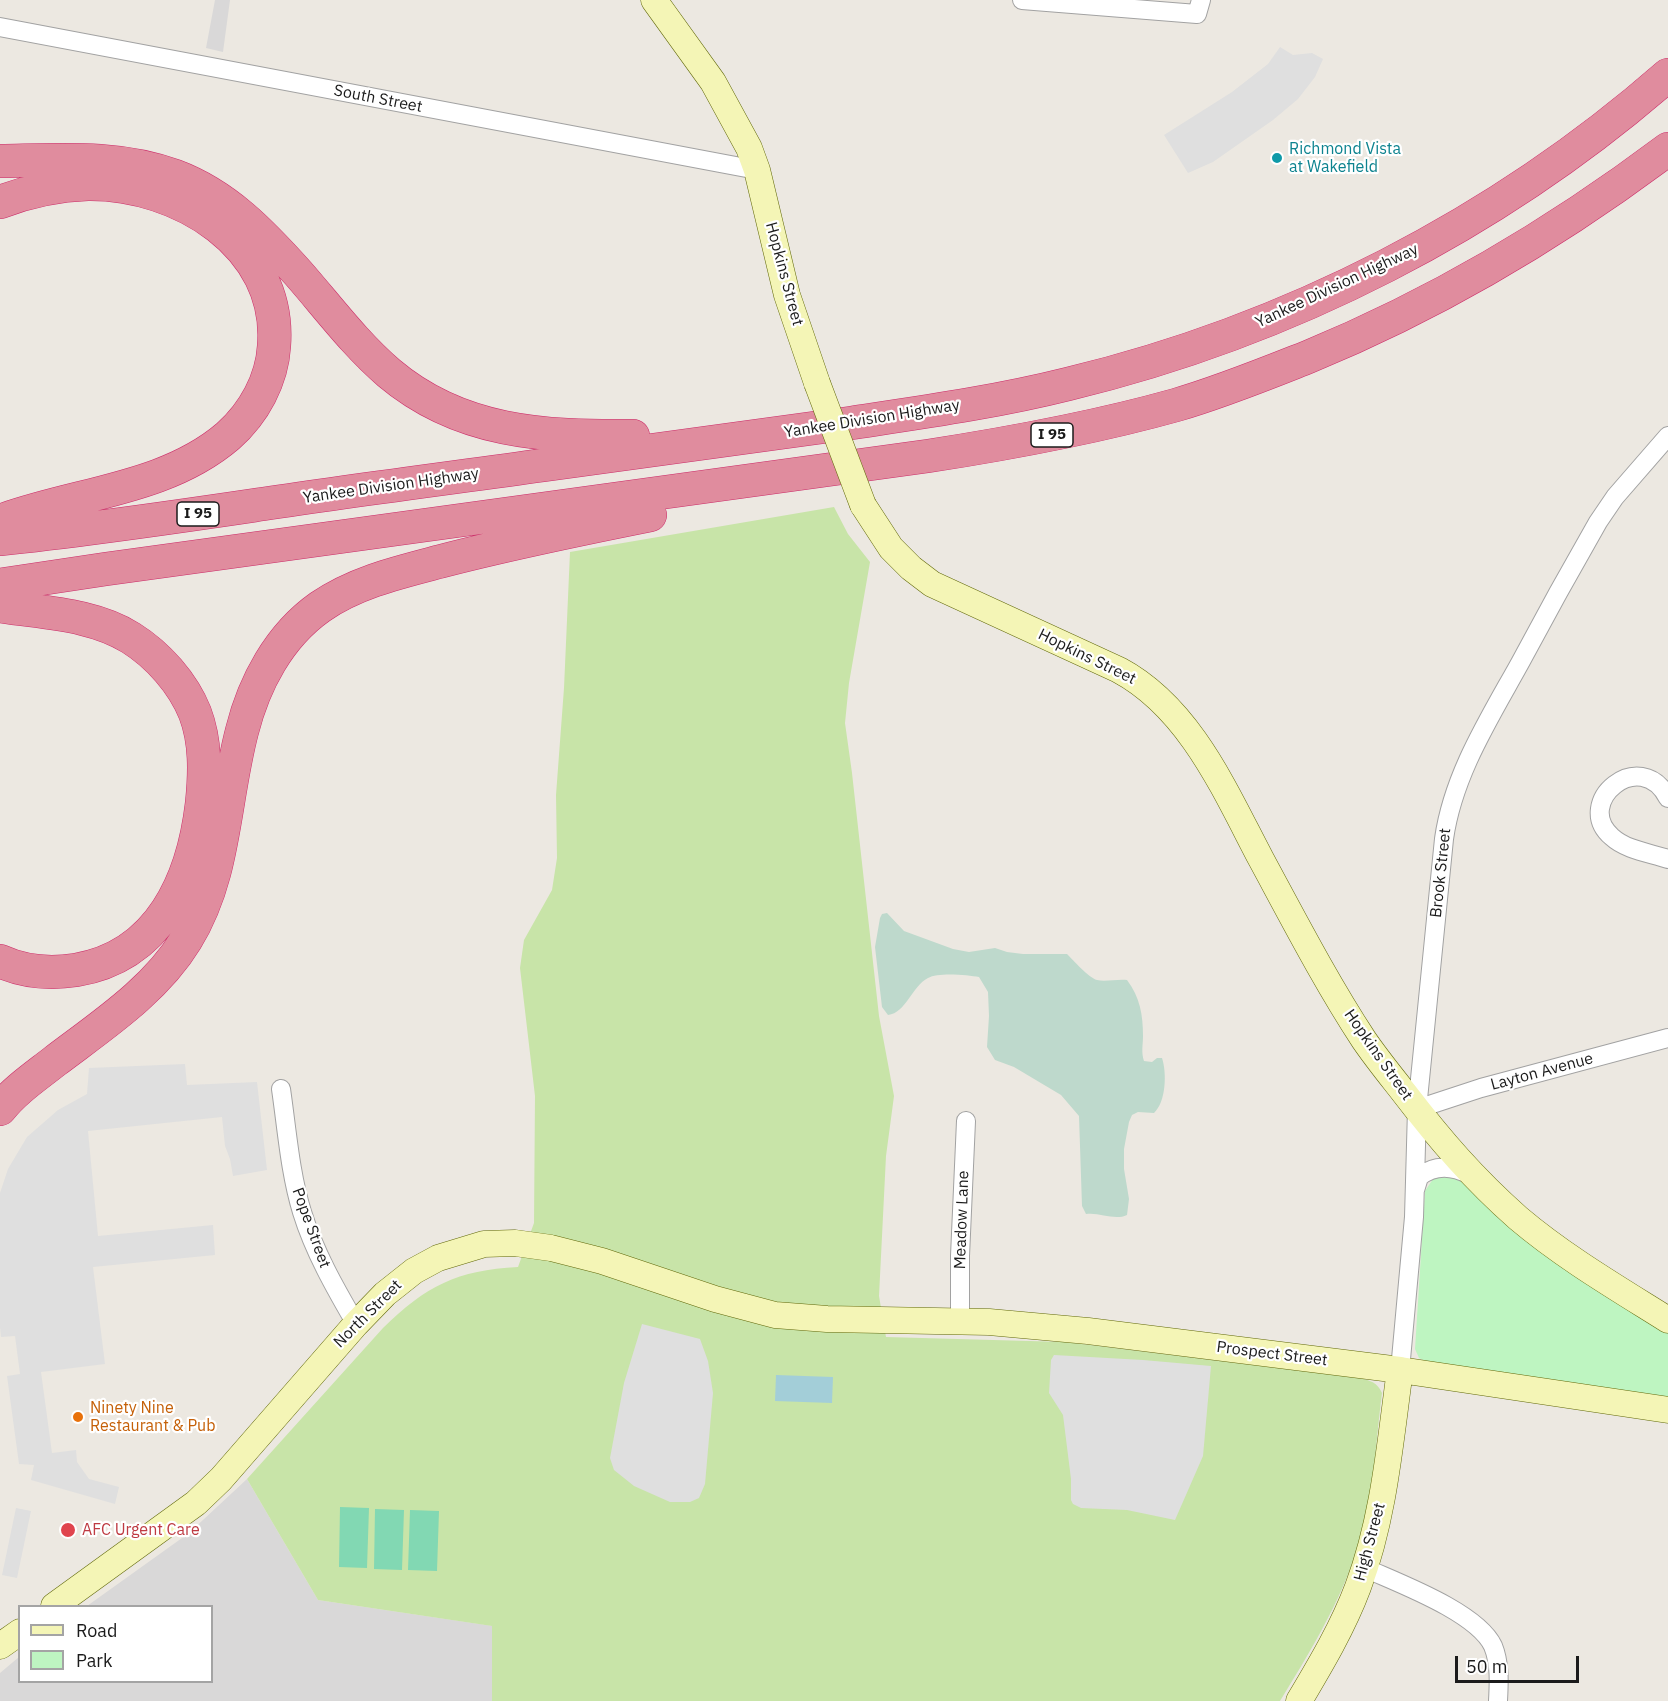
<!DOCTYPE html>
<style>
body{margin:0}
#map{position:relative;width:1668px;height:1701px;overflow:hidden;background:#ece8e1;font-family:"IBM Plex Sans",sans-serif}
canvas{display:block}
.legend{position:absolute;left:18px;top:1605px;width:195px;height:78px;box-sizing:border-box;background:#fff;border:2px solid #a4a4a4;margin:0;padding:8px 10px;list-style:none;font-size:18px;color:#1b1b1b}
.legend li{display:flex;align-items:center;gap:12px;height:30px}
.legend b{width:30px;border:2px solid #a4a4a4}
.scale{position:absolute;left:1455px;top:1656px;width:124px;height:27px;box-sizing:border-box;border:3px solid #1b1b1b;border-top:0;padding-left:8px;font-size:18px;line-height:21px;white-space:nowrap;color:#1b1b1b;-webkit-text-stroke:4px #fff;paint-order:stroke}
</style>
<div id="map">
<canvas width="1668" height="1701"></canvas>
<ul class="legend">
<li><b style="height:8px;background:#f4f5b6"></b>Road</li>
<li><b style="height:16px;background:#bef5c1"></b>Park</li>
</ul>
<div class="scale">50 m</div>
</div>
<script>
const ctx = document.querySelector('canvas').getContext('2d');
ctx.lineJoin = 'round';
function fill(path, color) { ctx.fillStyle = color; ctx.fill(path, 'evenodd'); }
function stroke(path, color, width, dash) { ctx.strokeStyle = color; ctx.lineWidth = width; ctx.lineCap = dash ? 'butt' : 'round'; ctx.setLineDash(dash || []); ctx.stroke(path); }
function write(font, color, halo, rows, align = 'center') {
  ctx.font = font + ' "IBM Plex Sans",sans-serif'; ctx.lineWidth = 4.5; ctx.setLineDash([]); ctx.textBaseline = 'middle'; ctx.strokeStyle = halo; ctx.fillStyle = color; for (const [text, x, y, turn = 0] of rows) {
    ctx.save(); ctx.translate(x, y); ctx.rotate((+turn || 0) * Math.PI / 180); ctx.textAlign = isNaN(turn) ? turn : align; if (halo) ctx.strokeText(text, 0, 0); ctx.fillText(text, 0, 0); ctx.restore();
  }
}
fill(new Path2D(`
 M215,0H230L223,52L206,48Z
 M247,1479L318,1600L493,1626L492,1701H0V1673L19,1657L20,1682H212V1606H87L189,1533Z`), '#d9d8d8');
fill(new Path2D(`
 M834,507L848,534L870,562L849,683L845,723L852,773L879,1016L894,1096L886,1156L879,1296L886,1337L1065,1342L1360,1378C1371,1381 1377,1382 1382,1393C1377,1431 1375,1469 1368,1507C1355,1578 1317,1641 1280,1701H492V1626L318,1600L247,1479L383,1328C426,1286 457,1270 518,1267L534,1223L535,1096L520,968L524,940L552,890L557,858L556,795L564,688L570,552Z`), '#c8e4a8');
fill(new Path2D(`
 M887,913L904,931L953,949L969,952L995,948L1007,952L1023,954H1067C1073,960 1089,978 1097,980C1105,982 1117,979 1127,980C1140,997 1143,1015 1143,1036C1143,1045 1141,1052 1144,1061L1152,1062L1157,1058H1162C1167,1073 1166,1102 1154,1113L1138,1112L1132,1115L1129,1122L1124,1149V1169L1129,1199L1127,1215C1114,1221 1100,1212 1086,1214L1082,1206L1079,1116L1061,1095L1014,1067L995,1060L987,1047L989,1016L988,992L979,977C968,975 938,972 928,978C912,986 906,1013 888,1015L882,1007L875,947L880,918L882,914Z`), '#bed9cc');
fill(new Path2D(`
 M1443,1176H1453L1464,1183L1668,1330V1398L1429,1363L1419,1358L1415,1349L1425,1191L1433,1179Z`), '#bef5c1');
fill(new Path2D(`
 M340,1507L369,1508L367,1568L339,1567Z
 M375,1509L404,1510L402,1570L374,1569Z
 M410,1510L439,1511L437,1571L408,1570Z`), '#82d8b3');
fill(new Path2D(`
 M1280,47L1293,55L1312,53L1323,59L1315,77L1298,99L1273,120L1213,162L1188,173L1164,135L1232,92L1268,64Z
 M185,1064L187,1085L257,1082L267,1170L233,1176L230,1159L225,1146L222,1117L88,1131L98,1236L213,1225L215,1255L93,1267L105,1364L41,1372L52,1453L76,1450L77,1462L89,1479L119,1487L115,1504L31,1480L34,1465L19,1464L7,1376L20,1374L15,1336L1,1337L0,1327V1193L8,1169L27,1137L58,1110L87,1094L89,1068Z
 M642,1324L700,1339L708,1361L713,1393L705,1484L699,1498L690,1502H670L634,1486L614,1470L610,1458L624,1383Z
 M1054,1355L1143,1360L1211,1366L1203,1456L1175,1520L1127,1510L1081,1508L1073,1504L1071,1500V1479L1063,1415L1049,1393L1051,1360Z
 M16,1508L31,1511L17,1578L2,1575Z`), '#dfdfdf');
fill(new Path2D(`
 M776,1375L833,1377L832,1403L775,1401Z`), '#a3ced8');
const street = new Path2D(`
 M1022,0L1197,14L1201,0
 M0,27L757,170
 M1668,798C1640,745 1572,803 1612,837C1626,850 1650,853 1668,859
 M281,1089C287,1130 290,1173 302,1212C314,1251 335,1288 356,1324
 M1417,1109L1481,1088L1668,1038
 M1415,1190L1419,1177C1435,1164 1453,1166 1470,1175
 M960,1321V1256L966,1121
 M1400,1370L1414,1217L1417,1109L1444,839C1453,775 1489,719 1520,663C1545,616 1571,569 1598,522L1615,497L1668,436
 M1365,1568C1398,1583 1477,1612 1493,1646C1500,1663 1499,1683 1498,1701`);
const secondary = new Path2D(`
 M654,0L713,82L749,148L757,170L787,295L817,383
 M863,505L891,548L911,568L932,584L1119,670C1190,708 1225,791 1261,859C1294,920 1326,982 1364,1040C1377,1059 1391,1076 1405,1094C1441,1141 1474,1179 1518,1218C1564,1257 1617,1288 1668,1320
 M54,1606L196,1503L221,1479L356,1324L385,1294L414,1271L438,1258L484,1244L515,1243L551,1248L602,1261L715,1299L775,1315L827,1319L989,1322L1088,1331L1400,1370L1668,1410
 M0,1646L20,1632
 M1299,1701C1321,1664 1343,1627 1358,1587C1384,1518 1390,1443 1400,1370`);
const highway = new Path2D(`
 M0,161C59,160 118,155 175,176C226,195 262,233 298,273C327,306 355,344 389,373C460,433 544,437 633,436
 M0,202C29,191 57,185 88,184C179,183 282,245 274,346C272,380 254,413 228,436C165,490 75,493 0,521
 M0,539C88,530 175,517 263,504C356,490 450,478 544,465C646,452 748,438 851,423C924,412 996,402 1068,384C1288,331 1498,224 1668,75
 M0,585L106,569L928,456C1012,443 1094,428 1176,405C1221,392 1265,374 1308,357C1439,303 1555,234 1668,149
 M0,606C44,613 93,614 131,638C158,655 183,683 195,713C206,742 205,773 202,803C193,880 160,956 76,970C50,974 24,972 0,961
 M0,1109C15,1090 36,1076 55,1061C101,1026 155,991 186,940C226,875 223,803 242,731C254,683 279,636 320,607C356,582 400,572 442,561C511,543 580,529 650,515`);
stroke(street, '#a2a2a2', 20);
stroke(secondary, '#62690b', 27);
stroke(highway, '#cb2d69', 34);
stroke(street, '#fff', 18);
stroke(secondary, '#f4f5b6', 26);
stroke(highway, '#e08c9e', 33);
const secondaryBridge = new Path2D(`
 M817,383L863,505`);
stroke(secondaryBridge, '#62690b', 27, []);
stroke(secondaryBridge, '#f4f5b6', 26);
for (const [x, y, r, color] of [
 [1277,158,6,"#0f9aa8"],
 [78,1417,6,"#e8710a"],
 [68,1530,8,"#e0444e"]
]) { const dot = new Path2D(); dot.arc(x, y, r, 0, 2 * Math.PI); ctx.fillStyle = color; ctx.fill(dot); stroke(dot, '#fff', 2); }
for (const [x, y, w] of [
 [1052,435,42],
 [198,514,42]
]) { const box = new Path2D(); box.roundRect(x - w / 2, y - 12, w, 24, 4.5); ctx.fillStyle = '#fff'; ctx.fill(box); stroke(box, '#1b1b1b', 1.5); }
write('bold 15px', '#1b1b1b', null, [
 ["I 95",1052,435],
 ["I 95",198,514]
]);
write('16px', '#1b1b1b', '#fff', [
 ["South Street",378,99,11],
 ["Hopkins Street",784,274,75],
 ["Yankee Division Highway",1337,286,-25],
 ["Yankee Division Highway",872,419,-9],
 ["Yankee Division Highway",391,486,-8],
 ["Hopkins Street",1087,657,26],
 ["Brook Street",1441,873,-84],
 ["Hopkins Street",1378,1055,55],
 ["Layton Avenue",1542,1072,-15],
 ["Meadow Lane",962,1220,-88],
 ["Pope Street",311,1228,70],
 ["North Street",368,1314,-45],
 ["Prospect Street",1272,1354,7],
 ["High Street",1370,1542,-75]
]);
write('16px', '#0d838f', '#fff', [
 ["Richmond Vista",1289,149],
 ["at Wakefield",1289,167]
], 'left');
write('16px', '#c56008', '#fff', [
 ["Ninety Nine",90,1408],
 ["Restaurant & Pub",90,1426]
], 'left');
write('16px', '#be3a42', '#fff', [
 ["AFC Urgent Care",82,1530]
], 'left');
</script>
